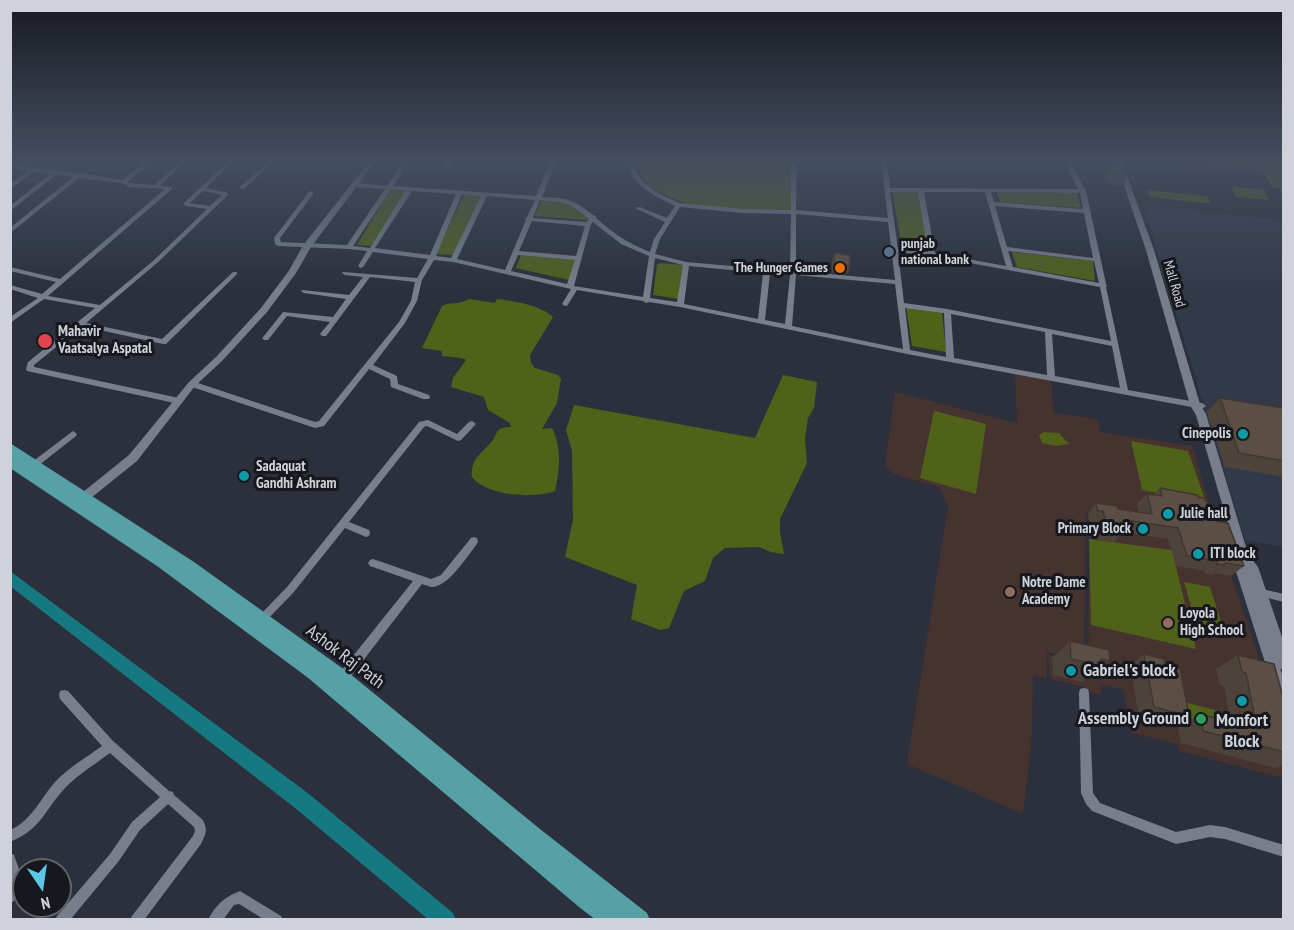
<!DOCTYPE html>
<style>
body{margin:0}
#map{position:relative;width:1294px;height:930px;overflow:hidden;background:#2b303c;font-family:"PT Sans Narrow",sans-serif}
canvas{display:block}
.frame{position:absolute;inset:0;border:12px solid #cfd2da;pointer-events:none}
.north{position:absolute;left:12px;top:858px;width:60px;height:60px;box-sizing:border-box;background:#16181d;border:2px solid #606269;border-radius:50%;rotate:167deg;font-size:16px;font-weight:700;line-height:24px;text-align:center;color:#cfd2da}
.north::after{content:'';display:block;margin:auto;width:21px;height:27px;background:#5dc7e8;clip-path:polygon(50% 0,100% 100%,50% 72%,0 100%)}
</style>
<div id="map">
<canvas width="1294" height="930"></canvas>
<div class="frame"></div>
<div class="north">N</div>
</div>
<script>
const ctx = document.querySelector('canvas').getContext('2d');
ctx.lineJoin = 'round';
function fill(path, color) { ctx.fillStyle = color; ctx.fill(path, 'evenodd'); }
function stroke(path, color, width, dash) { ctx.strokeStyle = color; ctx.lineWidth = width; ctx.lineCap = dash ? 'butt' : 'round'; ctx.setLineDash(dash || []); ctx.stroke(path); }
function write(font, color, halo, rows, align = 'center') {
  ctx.font = font + ' "PT Sans Narrow",sans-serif'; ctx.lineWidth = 6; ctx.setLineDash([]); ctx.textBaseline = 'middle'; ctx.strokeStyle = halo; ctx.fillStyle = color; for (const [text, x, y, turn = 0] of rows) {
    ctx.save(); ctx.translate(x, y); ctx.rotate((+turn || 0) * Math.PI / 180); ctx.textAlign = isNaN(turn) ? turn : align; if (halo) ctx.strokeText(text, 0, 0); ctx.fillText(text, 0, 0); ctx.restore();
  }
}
fill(new Path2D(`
 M1143,205L1283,220V547L1245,540Z`), '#32394a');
fill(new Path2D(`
 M1015,372L1051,380L1054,413L1097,419L1100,432L1192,446L1218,532L1086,513L1084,662L1047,652V679L1033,676L1032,736L1023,814L907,764L948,506L939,487L894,474L885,466L895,392L1017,423Z
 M1090,515L1217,535L1261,663L1283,744V778L1179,751L1177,744L1130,732L1124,690L1100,684L1101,695L1087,692V688L1050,679L1048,655L1088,664Z`), '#46322e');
fill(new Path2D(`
 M639,162H791V210C746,209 687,215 649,185C644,181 640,172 637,165Z
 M1179,162H1283V193L1279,188L1272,187L1263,171Z
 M1231,186L1264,190L1269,200L1236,197Z
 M391,188L408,189L372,246L357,245Z
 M1147,190L1207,196L1211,204L1150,197Z
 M892,191H919L929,251L902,248Z
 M997,192L1077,193L1081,208L1000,202Z
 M464,194L482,195L453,255L436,254Z
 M542,199L569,203L590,218L587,220L535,216Z
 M1012,252L1093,261L1095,281L1017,267Z
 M521,255L575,260L569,280L516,268Z
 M660,263L684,265L679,299L653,295L657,265Z
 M469,299L495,303L497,299C514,301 540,305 553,317L530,355L531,363L535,368L558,375L561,379L557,403L542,429L552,428C562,449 560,469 555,491C533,499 487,496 472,477C470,458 483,453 493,440C496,436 496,430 502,428C504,427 509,427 511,427L510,423L488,410L484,397L451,387L453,378L466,360C460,356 450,358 442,356V351L422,348L442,306C450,301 458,306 469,299Z
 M906,307L942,312L946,352L912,346Z
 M783,375L817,382L814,408L808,418L805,439L807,463L780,519V532L784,554L771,552L759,547L725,548L713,558L705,581L684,591L669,628L660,630L631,619L637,585L565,557L573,520L572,451L566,430L574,405L755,438Z
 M934,411L986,424L976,494L920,478Z
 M1044,432L1059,433L1069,444L1056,446L1042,443L1039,435Z
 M1131,441L1188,451L1206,502L1142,490Z
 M1089,539L1172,550L1196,649L1091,625Z
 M1184,582L1210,587L1224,631L1197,627Z
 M1173,699L1226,713L1231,739L1177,724Z`), '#50611a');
fill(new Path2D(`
 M10,571L309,794L453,913L456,920H429L295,808L10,586Z`), '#167982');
fill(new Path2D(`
 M20,162H27L19,166L79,173L122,180L146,162H152L127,182L130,183L154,185L179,162H185L160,186L172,187V189L48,296L100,305L153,261L207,209L186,206L183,204L227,162H233L206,188L228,193V195L157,263L86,323L162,339L233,272H237V274L166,344H163L82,326L34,365V367L179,398L182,399L183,401L182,403L179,404L27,371L26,369L28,362L95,308L44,299L10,323V317L38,298L10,289V285L42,294L56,282L10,271V267L60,279L165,189L129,187L122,183L79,178L10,233V228L73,177L56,175L10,211V206L50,174L34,172L10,189V184L28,171L10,168V166ZM203,191L222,195L210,206L190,203Z
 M267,162H273L244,189H240V187Z
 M403,162H409L393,186L536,196L550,162H556L542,197C567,198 573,199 593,215L596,216V218C613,233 629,244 650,252L654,239L665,222L635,208L640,207L667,218L675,206C660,198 639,190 632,174C631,172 630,166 630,164L633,162L636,164L637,173L645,183L658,193L679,203L743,209L791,210V162H797L796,210L888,218L881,162H887L890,188L1078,189L1065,162H1071L1086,191L1106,284L1107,286L1106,287L1128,390L1202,403L1206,406L1202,409L907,354L680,307L649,302L646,303L643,301L577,290L567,306H565L562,304L571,289L453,262L434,260L422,280L417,301L405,323L373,365L397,376L398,384L429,395L430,397L429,399H423L391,387L390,379L369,369L324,426L315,428L189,386L188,384L192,381L315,422L319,421L399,322L411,301L415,282L370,277L326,336H322L320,334L330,322L287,316L268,340H264L262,338L264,336L283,312L333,317L346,299L304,293L301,291L302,290L349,295L363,277L345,275L342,273L343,272L417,278L428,259L373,252L363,267L361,268L358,266L367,251L349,249L278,246L275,244L274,238L309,192L311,191L314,193L280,238L281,242L347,245L385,189L355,187L352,185L355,183L387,186ZM391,189L406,190L370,248L353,246ZM412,191L456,194L430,255L375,248ZM890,192H918L928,252L898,249ZM924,192H985L1006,266L935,253ZM991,192L1080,193L1083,209L994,202ZM462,194L481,196L451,258L436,256ZM487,196L535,200L527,217L525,219L526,220L505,270L457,259ZM540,200C565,202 570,202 589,219L586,222L533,218ZM995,206L1084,213L1093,258L1007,247ZM680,207L743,213L791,214L790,271L686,262L655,254L660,239ZM796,214L888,222L895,280L796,271ZM532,221L585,226L576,256L519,251ZM593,222L621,244L649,256L643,297L574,286L591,224ZM1008,251L1094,261L1099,283L1013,267ZM898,252L932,256L1100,287L1111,341L947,309L904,303ZM518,255L575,260L567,284L511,271ZM655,258L683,265L677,302L650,298ZM689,266L763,273L758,319L684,304ZM770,273L790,275L785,324L765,320ZM796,275L895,284L903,349L792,326ZM905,308L944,313L946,357L910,350ZM951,314L1045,332L1047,375L954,358ZM1052,334L1112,346L1120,388L1055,376Z
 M447,162H453L448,169H444L443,168Z
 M428,420L457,434L469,422L472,421L476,424L461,440L458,441L427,426L424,427L349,522L369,530L370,533L369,536L366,537L345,528L293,593L263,624L260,625L257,624L255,621L257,618L287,587L419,422Z
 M73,431L77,434L76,436L38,466H32L31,464L32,462Z
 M474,537L477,538L478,541L477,544C468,555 448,588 431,587C431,587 422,584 422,584L345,684L341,685L337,684L336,680L337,676L413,581L370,566L368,563L370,560L373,559L431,579L441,575L471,538Z
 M1262,589L1284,594V602L1259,596L1257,593L1259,590Z
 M1084,688L1088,689L1089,693L1093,793L1100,803L1176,832L1210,825L1225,827L1284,845V857L1225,839L1210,837L1176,844L1092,811L1086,804L1081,793L1079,693L1080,689Z
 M64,690L68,691L112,740L169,791L173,792L174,795L203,820C208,831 206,833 201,844L144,920H130L132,916L193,836L195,831L194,827L168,804L140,830L118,862L70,920H55L57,916L110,854L132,822L160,797L110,753C95,764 79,774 66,787C44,810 43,828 10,842V830C32,821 41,797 56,781C69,767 87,757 102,746L60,699L59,695L60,691Z
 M10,853L14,855L21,875L14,901L10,903Z
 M66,878L70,880L72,884L70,888L60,891V879Z
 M240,891L281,916L283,920H265L239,904L234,905L223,920H208C216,904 225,897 240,891Z`), '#787e8b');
fill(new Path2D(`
 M369,162H375L311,247L296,273L267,312L222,361L195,386L137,461L81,506H73L72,503L73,500L129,455L189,382L216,357L261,308L288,272L304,244Z
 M616,162H641L629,167Z
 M1116,162H1122L1154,250L1200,404L1206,414L1248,554L1258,567L1284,643V670L1280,669L1284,678V706L1279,705L1277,700L1233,562L1237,555L1196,415L1190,405L1146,250Z`), '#787e8b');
fill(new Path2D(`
 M10,443L194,562L349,673L540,829L647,913L650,920H596L579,907L307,677L157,566L10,468V456L13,457L10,455Z`), '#56a1a6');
fill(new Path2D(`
 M1110,166L1128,176L1122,186L1109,185L1104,177Z
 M834,253L850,266L848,273L832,272V260Z
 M1220,398L1284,408V477L1225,467L1207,412Z
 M1160,488L1198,497L1216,521L1244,566L1231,576L1215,573L1213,575L1205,574V571L1176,566L1168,539L1123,532L1114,542L1098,540L1094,522L1089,521L1088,514L1096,503L1118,509L1139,512L1137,504L1147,494L1154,495Z
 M1070,641L1110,661L1090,678L1089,677L1082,682L1053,675L1052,658Z
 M1144,654L1165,665L1189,716L1173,726L1139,717L1130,665Z
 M1238,655L1284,701V765L1275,768L1181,743L1178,727L1200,714L1230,722L1224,686L1220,685L1216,669Z`), '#4e433b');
const building = new Path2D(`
 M1110,166L1124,168L1128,176L1114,175Z
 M834,253L850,255V266L834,265Z
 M1220,398L1284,408V461L1239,453Z
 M1160,488L1197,495L1198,497L1204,498L1208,505L1212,506L1216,521L1228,523L1244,566L1225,563V565L1217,564V561L1187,556L1178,528L1125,520L1127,527L1122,526L1123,532L1108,530L1103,511H1098L1096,503L1117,506L1118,509L1152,514L1147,494L1162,496Z
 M1070,641L1109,650L1110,661L1101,659L1102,666L1071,659Z
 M1144,654L1164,659L1165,665L1180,668L1189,716L1154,707Z
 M1238,655L1274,664L1284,701V752L1203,731L1200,714L1257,729L1246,673L1242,672Z`);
fill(building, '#5b4e45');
stroke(building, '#403730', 1.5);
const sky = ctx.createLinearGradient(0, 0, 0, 292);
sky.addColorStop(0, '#181a21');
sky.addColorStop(0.55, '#444e61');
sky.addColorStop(1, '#444e6100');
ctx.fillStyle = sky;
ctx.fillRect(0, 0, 1294, 292);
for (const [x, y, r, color] of [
 [889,252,6,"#5c6f8a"],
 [840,268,6,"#e8710a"],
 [45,341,8,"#e0444e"],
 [1243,434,6,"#0f9aa8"],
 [244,476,6,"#0f9aa8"],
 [1168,514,6,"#0f9aa8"],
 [1143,529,6,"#0f9aa8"],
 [1198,554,6,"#0f9aa8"],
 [1010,592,6,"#8d6e63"],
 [1168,623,6,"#8d6e63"],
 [1071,671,6,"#0f9aa8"],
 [1242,701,6,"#0f9aa8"],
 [1201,719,6,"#2e9e5b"]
]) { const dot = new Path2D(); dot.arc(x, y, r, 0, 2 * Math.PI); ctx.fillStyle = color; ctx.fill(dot); stroke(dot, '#16181d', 2); }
write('bold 14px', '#cfd2da', '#16181d', [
 ["punjab",901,244],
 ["national bank",901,260],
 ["The Hunger Games",828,268,"right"]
], 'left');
write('14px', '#cfd2da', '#16181d', [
 ["Mall Road",1174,284,74]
]);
write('bold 15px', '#cfd2da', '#16181d', [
 ["Mahavir",58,332],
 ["Vaatsalya Aspatal",58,349],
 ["Cinepolis",1231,434,"right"],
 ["Sadaquat",256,467],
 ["Gandhi Ashram",256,484],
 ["Julie hall",1180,514],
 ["Primary Block",1131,529,"right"],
 ["ITI block",1210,554],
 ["Notre Dame",1022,583],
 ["Academy",1022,600],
 ["Loyola",1180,614],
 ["High School",1180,631]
], 'left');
write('18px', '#cfd2da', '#16181d', [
 ["Ashok Raj Path",345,657,37]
]);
write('bold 18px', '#cfd2da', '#16181d', [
 ["Gabriel's block",1083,671],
 ["Assembly Ground",1189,719,"right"],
 ["Monfort",1242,721,"center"],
 ["Block",1242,742,"center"]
], 'left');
</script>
